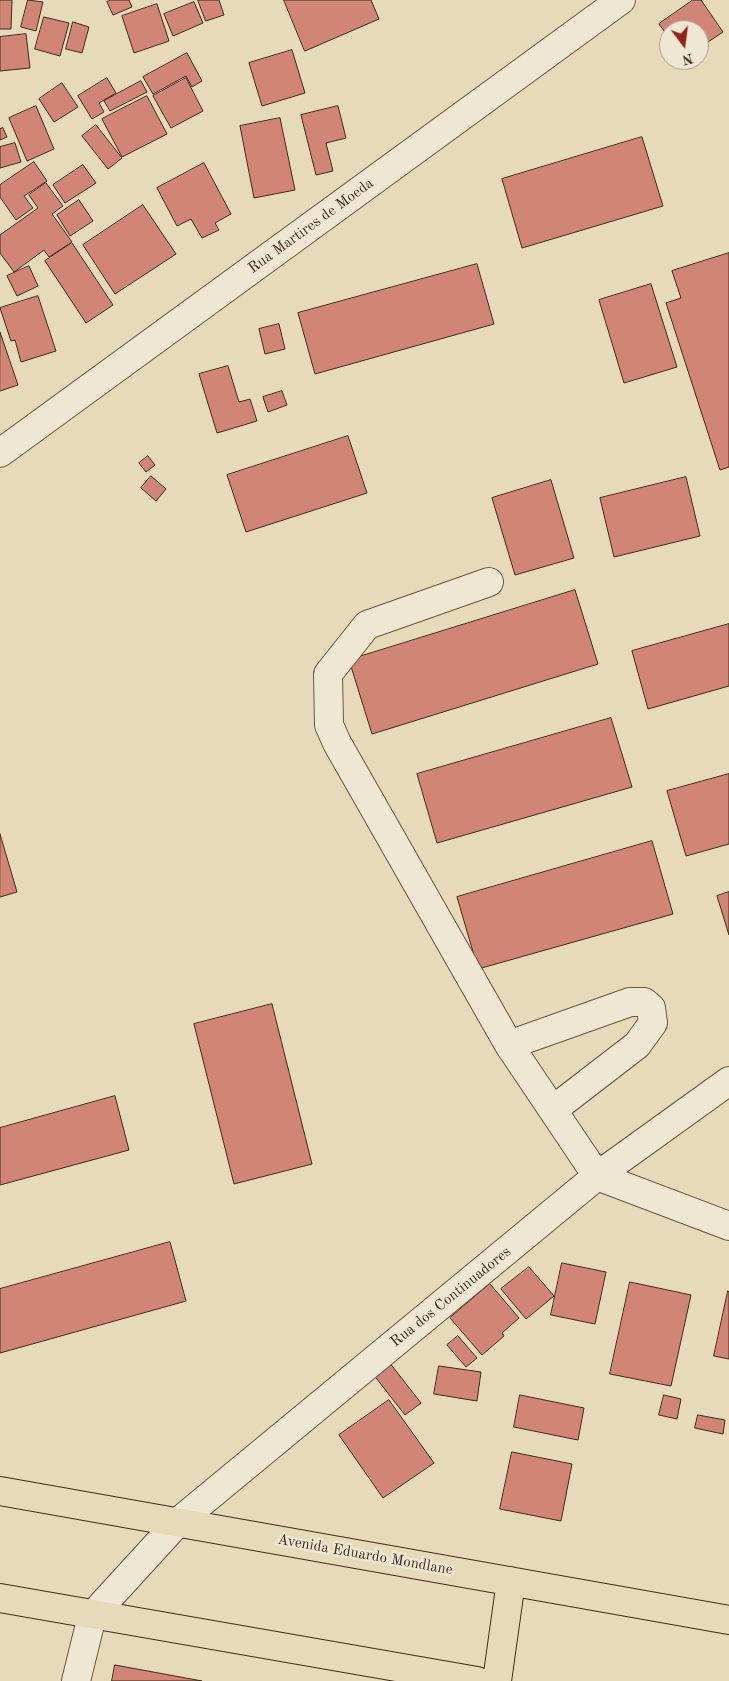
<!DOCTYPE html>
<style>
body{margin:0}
#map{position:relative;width:729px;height:1681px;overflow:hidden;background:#e7daba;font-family:"Old Standard TT",serif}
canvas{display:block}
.north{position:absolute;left:659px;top:20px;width:50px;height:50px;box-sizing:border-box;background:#efe7d2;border:1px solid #a99b88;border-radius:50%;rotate:165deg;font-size:14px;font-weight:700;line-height:20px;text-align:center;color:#412a19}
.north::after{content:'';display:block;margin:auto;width:18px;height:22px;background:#8f2418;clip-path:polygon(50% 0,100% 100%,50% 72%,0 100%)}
</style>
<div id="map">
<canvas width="729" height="1681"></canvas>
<div class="north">N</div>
</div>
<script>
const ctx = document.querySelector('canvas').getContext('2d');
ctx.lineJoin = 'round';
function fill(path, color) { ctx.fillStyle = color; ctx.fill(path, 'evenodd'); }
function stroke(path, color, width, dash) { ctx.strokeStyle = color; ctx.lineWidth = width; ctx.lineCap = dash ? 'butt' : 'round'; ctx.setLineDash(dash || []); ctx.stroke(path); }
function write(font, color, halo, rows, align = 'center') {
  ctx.font = font + ' "Old Standard TT",serif'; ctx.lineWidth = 5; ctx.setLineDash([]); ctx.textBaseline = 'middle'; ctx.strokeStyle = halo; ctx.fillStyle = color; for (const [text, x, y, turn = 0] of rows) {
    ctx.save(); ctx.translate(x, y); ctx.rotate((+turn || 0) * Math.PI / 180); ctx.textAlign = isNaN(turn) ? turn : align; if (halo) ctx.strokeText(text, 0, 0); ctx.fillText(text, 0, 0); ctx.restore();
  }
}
const building = new Path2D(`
 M0,0H12L11,29H0Z
 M28,0L43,2L36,31L21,27Z
 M111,0H129L132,7L113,15L107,2Z
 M198,0H219L224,15L206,21Z
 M284,0H371L379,19L305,51Z
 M693,0H701L723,32L699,48V30H669V38L659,24Z
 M194,2L203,23L173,36L164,14Z
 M157,4L169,41L134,53L122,16Z
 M44,17L69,23L60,56L35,49Z
 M73,22L89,27L82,53L66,49Z
 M26,34L30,68L0,71V37Z
 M292,50L305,93L262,106L249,63Z
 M187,53L202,81L192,87L186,76L153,94L143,77Z
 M107,78L116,93L99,103L104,112L92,119L78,96Z
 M186,78L203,111L171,128L153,96Z
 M141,81L147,92L110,111L104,101Z
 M62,83L78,107L54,122L39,99Z
 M147,96L167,134L122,157L102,119Z
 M36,106L54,149L27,161L9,118Z
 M338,106L346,138L326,143L333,171L316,175L301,115Z
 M280,118L295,190L254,198L240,126Z
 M96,125L122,158L108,169L82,136Z
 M3,128L7,137L0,140V129Z
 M642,137L663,206L522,248L502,179Z
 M15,143L21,162L0,168V147Z
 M34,162L47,181L24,196L33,208L16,220L0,197V185Z
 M204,163L231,214L215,223L219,230L202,238L191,219L177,226L157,188Z
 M83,165L96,183L65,203L53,185Z
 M46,183L63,206L52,214L72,242L49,257L44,250L14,272L0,253V235L38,208L29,195Z
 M79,200L93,221L70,236L57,215Z
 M143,205L176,254L115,294L83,245Z
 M72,243L113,305L86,323L45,261Z
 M729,253V467L720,470L666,303L681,298L672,271Z
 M477,264L494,324L315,374L298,313Z
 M29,266L38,286L17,296L7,276Z
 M651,284L677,367L624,383L599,300Z
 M38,296L56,351L21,362L15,340L11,341L0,308Z
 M279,324L285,349L265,354L259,329Z
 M0,332L18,385L0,391Z
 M228,366L239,402L250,399L257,421L217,433L199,374Z
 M282,391L287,405L268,412L263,397Z
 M348,436L367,493L246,532L227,475Z
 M148,456L155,465L146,472L139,463Z
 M151,476L166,489L156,501L141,488Z
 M686,477L700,536L614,557L600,498Z
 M551,480L574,558L515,575L492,498Z
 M575,590L598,664L372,734L349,660Z
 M729,624V686L648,709L632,651Z
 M611,718L632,787L437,843L417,774Z
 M729,774V844L686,856L667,791Z
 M0,834L17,892L0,897Z
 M652,841L673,914L478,969L457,897Z
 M729,892V935L717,896Z
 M272,1004L312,1164L234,1184L194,1024Z
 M115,1096L129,1150L0,1185V1128Z
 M170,1242L186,1301L0,1353V1289Z
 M562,1263L606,1272L595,1324L551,1315Z
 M529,1267L554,1296L526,1319L501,1289Z
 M630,1282L691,1295L671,1386L610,1374Z
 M490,1284L519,1318L502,1333L504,1336L482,1355L450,1318Z
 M728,1291L729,1292V1359L714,1356Z
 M458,1336L477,1358L466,1367L447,1345Z
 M389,1362L421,1403L405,1415L373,1374Z
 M439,1366L481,1372L477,1401L434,1394Z
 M520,1395L584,1408L578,1440L514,1427Z
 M664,1395L681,1399L677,1419L659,1415Z
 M389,1400L434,1463L383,1498L339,1435Z
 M698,1415L725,1420L723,1434L695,1428Z
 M512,1452L572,1464L561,1521L500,1509Z
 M115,1665L202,1681H112Z`);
fill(building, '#d18576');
stroke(building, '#412a19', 1);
const minor = new Path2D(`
 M0,453L621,0
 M489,582L367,625L328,674L329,725L337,743L509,1045L597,1176L729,1226
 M509,1045L630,1002H644L651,1008L653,1023L637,1045L554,1109
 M76,1681L92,1616L178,1522L597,1176L729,1081`);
const major = new Path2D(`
 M0,1491L729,1620
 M0,1598L477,1681
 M497,1681L511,1581`);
stroke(minor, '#6a5641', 30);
stroke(major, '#412a19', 30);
stroke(minor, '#efe7d2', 28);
stroke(major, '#e7daba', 28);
write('15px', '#412a19', '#efe7d2', [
 ["Rua Martires de Moeda",311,226,-36],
 ["Rua dos Continuadores",451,1297,-39],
 ["Avenida Eduardo Mondlane",365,1555,10]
]);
</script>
